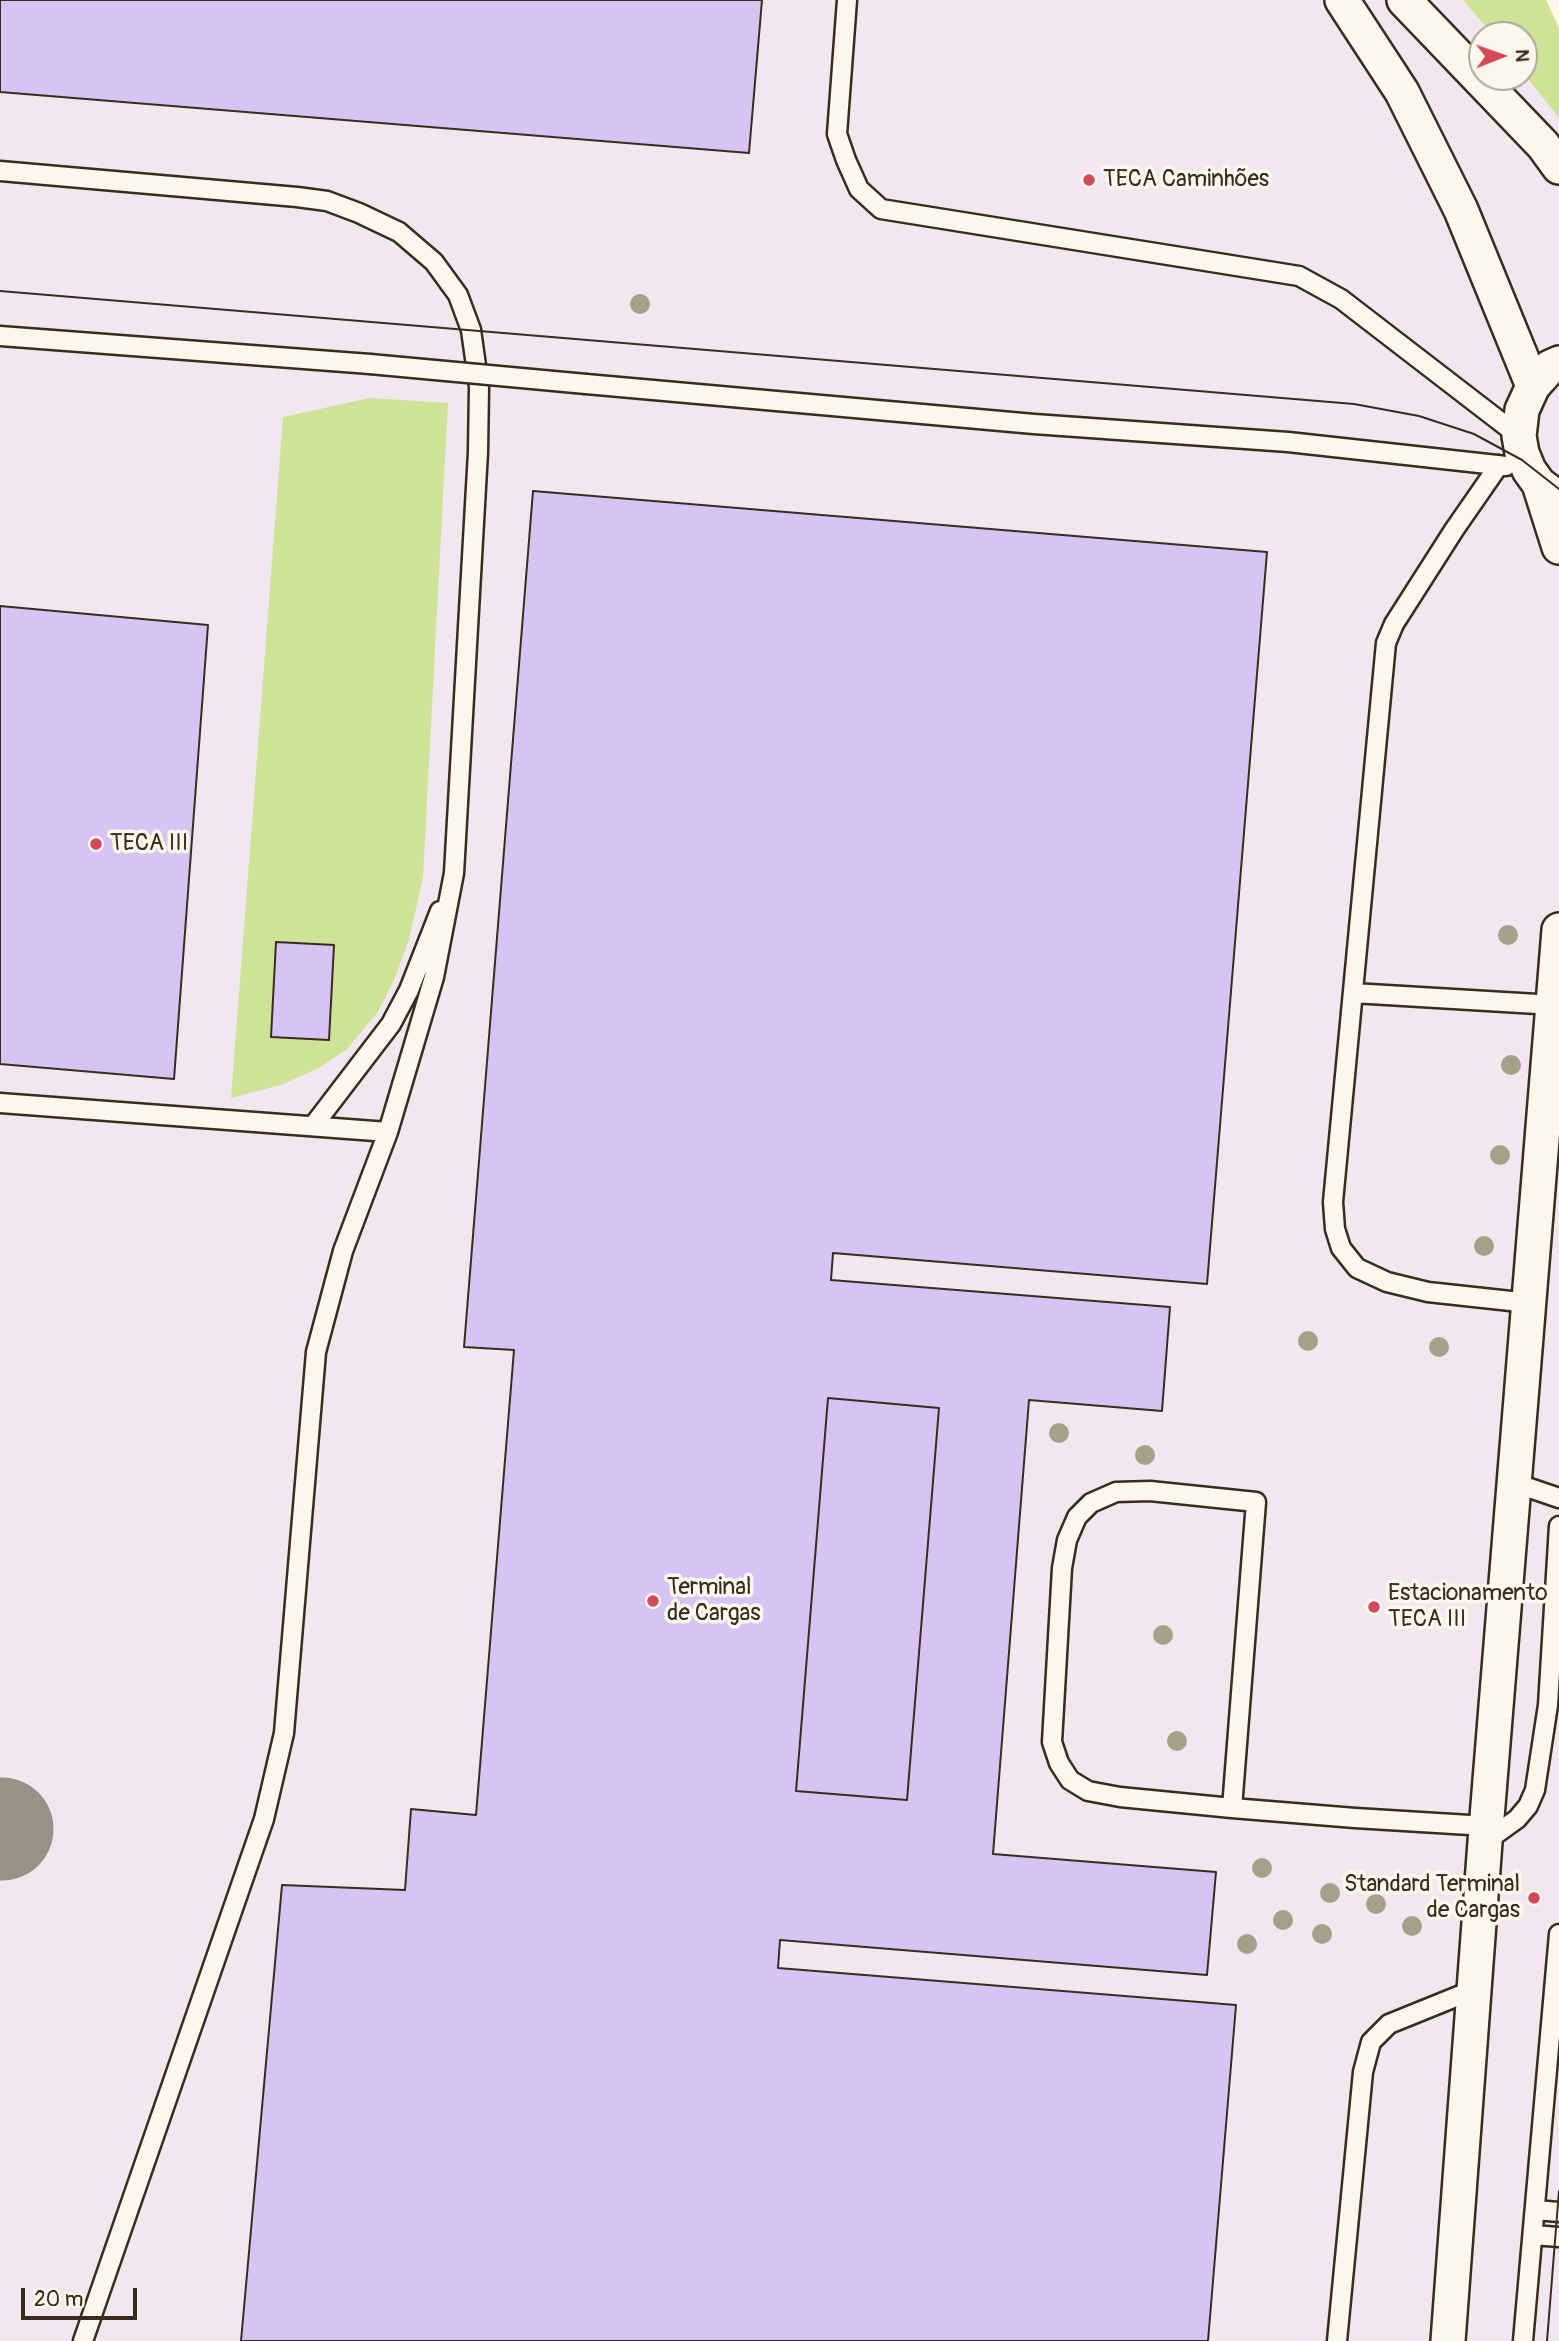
<!DOCTYPE html>
<meta charset="utf-8">
<style>
body{margin:0}
#map{position:relative;width:1559px;height:2341px;overflow:hidden;background:#fbf7ec;font-family:Pangolin,sans-serif}
canvas{display:block}
.north{position:absolute;left:1468px;top:21px;width:70px;height:70px;box-sizing:border-box;background:#fbf7ec;border:2px solid #aea59a;border-radius:50%;rotate:89deg;font-size:19px;font-weight:700;line-height:28px;text-align:center;color:#3b2a1e}
.north::after{content:'';display:block;margin:auto;width:24px;height:32px;background:#d1495b;clip-path:polygon(50% 0,100% 100%,50% 72%,0 100%)}
.scale{position:absolute;left:21px;top:2288px;width:116px;height:32px;box-sizing:border-box;border:4px solid #3b2a1e;border-top:0;padding-left:9px;font-size:21px;line-height:24px;white-space:nowrap;color:#3b2a1e;-webkit-text-stroke:5px #fbf7ec;paint-order:stroke}
</style>
<div id="map">
<canvas width="1559" height="2341"></canvas>
<div class="north">N</div>
<div class="scale">20 m</div>
</div>
<script>
const context = document.querySelector('canvas').getContext('2d');
context.lineJoin = 'round';
function fill(path, color) { context.fillStyle = color; context.fill(path, 'evenodd'); }
const toPath = rows => new Path2D(rows.map(r => 'M' + r).join(''));
function stroke(path, color, width, dash) { context.strokeStyle = color; context.lineWidth = width; context.lineCap = dash ? 'butt' : 'round'; context.setLineDash(dash || []); context.stroke(path); }
function write(font, color, halo, rows, align = 'center') {
  context.font = font + ' Pangolin,sans-serif'; context.lineWidth = 7; context.setLineDash([]); context.textBaseline = 'middle'; context.strokeStyle = halo; context.fillStyle = color; for (const [text, x, y, turn = 0] of rows) {
    context.save(); context.translate(x, y); context.rotate((+turn || 0) * Math.PI / 180); context.textAlign = isNaN(turn) ? turn : align; if (halo) context.strokeText(text, 0, 0); context.fillText(text, 0, 0); context.restore();
  }
}
const built = toPath([
 [0,0,1463,0,1493,35,1482,35,1482,77,1524,77,1524,74,1559,118,1559,2341,0,2341]
]);
const green = toPath([
 [1463,0,1546,0,1559,28,1559,118,1524,74,1524,35,1493,35],
 [370,398,448,403,423,877,409,940,394,980,378,1012,347,1049,319,1068,281,1085,231,1098,283,417],
 [334,945,329,1040,272,1037]
]);
const taxiway = toPath([
 [0,1829,2,1829]
]);
const building = toPath([
 [0,0,762,0,749,153,0,92,0,0],
 [533,491,1267,552,1207,1284,833,1253,831,1280,1170,1307,1162,1411,1029,1400,993,1854,1216,1872,1207,1975,780,1940,778,1968,1236,2005,1208,2341,241,2341,282,1885,405,1890,411,1809,476,1815,514,1350,464,1347,533,491],
 [828,1398,939,1408,907,1800,796,1791,828,1398],
 [0,606,208,625,174,1079,0,1064,0,606],
 [276,942,334,945,329,1040,271,1037,276,942],
 [828,1398,939,1408,907,1800,796,1791,828,1398]
]);
const service = toPath([
 [847,0,837,134,846,160,859,189,881,209,1299,276,1341,299,1519,436],
 [0,171,297,197,327,201,359,213,399,232,434,262,458,295,471,330,479,387,478,452,454,873,434,977,388,1132,343,1251,316,1352,284,1733,264,1819,83,2341],
 [0,336,370,364],
 [586,384,1034,424,1288,442,1506,466],
 [1499,465,1454,530,1394,624,1386,643,1333,1202,1335,1229,1341,1248,1357,1268,1387,1282,1428,1292,1529,1303],
 [1353,993,1554,1005],
 [0,1103,388,1132],
 [313,1126,391,1024,409,990,440,911],
 [1515,1483,1559,1498],
 [1232,1808,1256,1502,1150,1491,1116,1492,1091,1503,1077,1517,1067,1540,1062,1568,1052,1742,1059,1763,1070,1780,1088,1791,1120,1797,1232,1808,1355,1818,1486,1826],
 [1485,1842,1517,1819,1528,1806,1535,1790,1548,1705,1559,1526],
 [1536,2210,1559,2212],
 [1533,2235,1559,2237],
 [1337,2341,1363,2072,1371,2042,1389,2024,1473,1990],
 [1523,2341,1559,1934]
]);
const minor = toPath([
 [1342,0,1402,92,1461,210,1533,386],
 [1404,0,1543,145,1559,167],
 [1559,363,1550,367,1533,386,1522,410,1519,436,1522,453,1529,470,1539,484,1559,499],
 [1539,484,1559,547],
 [1448,2341,1485,1842,1559,930]
]);
const tram = toPath([
 [0,291,1354,404,1419,416,1474,434,1522,460,1559,489],
 [1547,2341,1559,2191]
]);
const serviceBridge = toPath([
 [370,364,586,384]
]);
const trees = [
 [640,304],
 [1508,935],
 [1511,1065],
 [1500,1155],
 [1484,1246],
 [1308,1341],
 [1439,1347],
 [1059,1433],
 [1145,1455],
 [1163,1635],
 [1177,1741],
 [1262,1868],
 [1330,1893],
 [1376,1904],
 [1283,1920],
 [1412,1926],
 [1322,1934],
 [1247,1944]
];
const markers = [
 [1089,180,7,"#d1495b"],
 [96,844,7,"#d1495b"],
 [653,1601,7,"#d1495b"],
 [1374,1607,7,"#d1495b"],
 [1534,1898,7,"#d1495b"]
];
const poiNames = [
 ["TECA Caminhões",1103,180],
 ["TECA III",110,844],
 ["Terminal",667,1588],
 ["de Cargas",667,1614],
 ["Estacionamento",1388,1594],
 ["TECA III",1388,1620],
 ["Standard Terminal",1520,1885,"right"],
 ["de Cargas",1520,1911,"right"]
];
fill(built, '#f0e8ee');
fill(green, '#cfe398');
stroke(taxiway, '#9b9085', 103);
fill(building, '#d8c4f4');
stroke(building, '#3b2a1e', 2);
stroke(service, '#3b2a1e', 23);
stroke(minor, '#3b2a1e', 38);
stroke(service, '#fbf7ec', 18);
stroke(minor, '#fbf7ec', 33);
stroke(tram, '#3b2a1e', 2);
stroke(serviceBridge, '#3b2a1e', 23, []);
stroke(serviceBridge, '#fbf7ec', 18);
context.fillStyle = '#a6a08b';
for (const [x, y] of trees) { context.beginPath(); context.arc(x, y, 10, 0, 2 * Math.PI); context.fill(); }
for (const [x, y, r, color] of markers) { const dot = new Path2D(); dot.arc(x, y, r, 0, 2 * Math.PI); context.fillStyle = color; context.fill(dot); stroke(dot, '#fbf7ec', 2.5); }
write('23px', '#3b2a1e', '#fbf7ec', poiNames, 'left');
</script>
